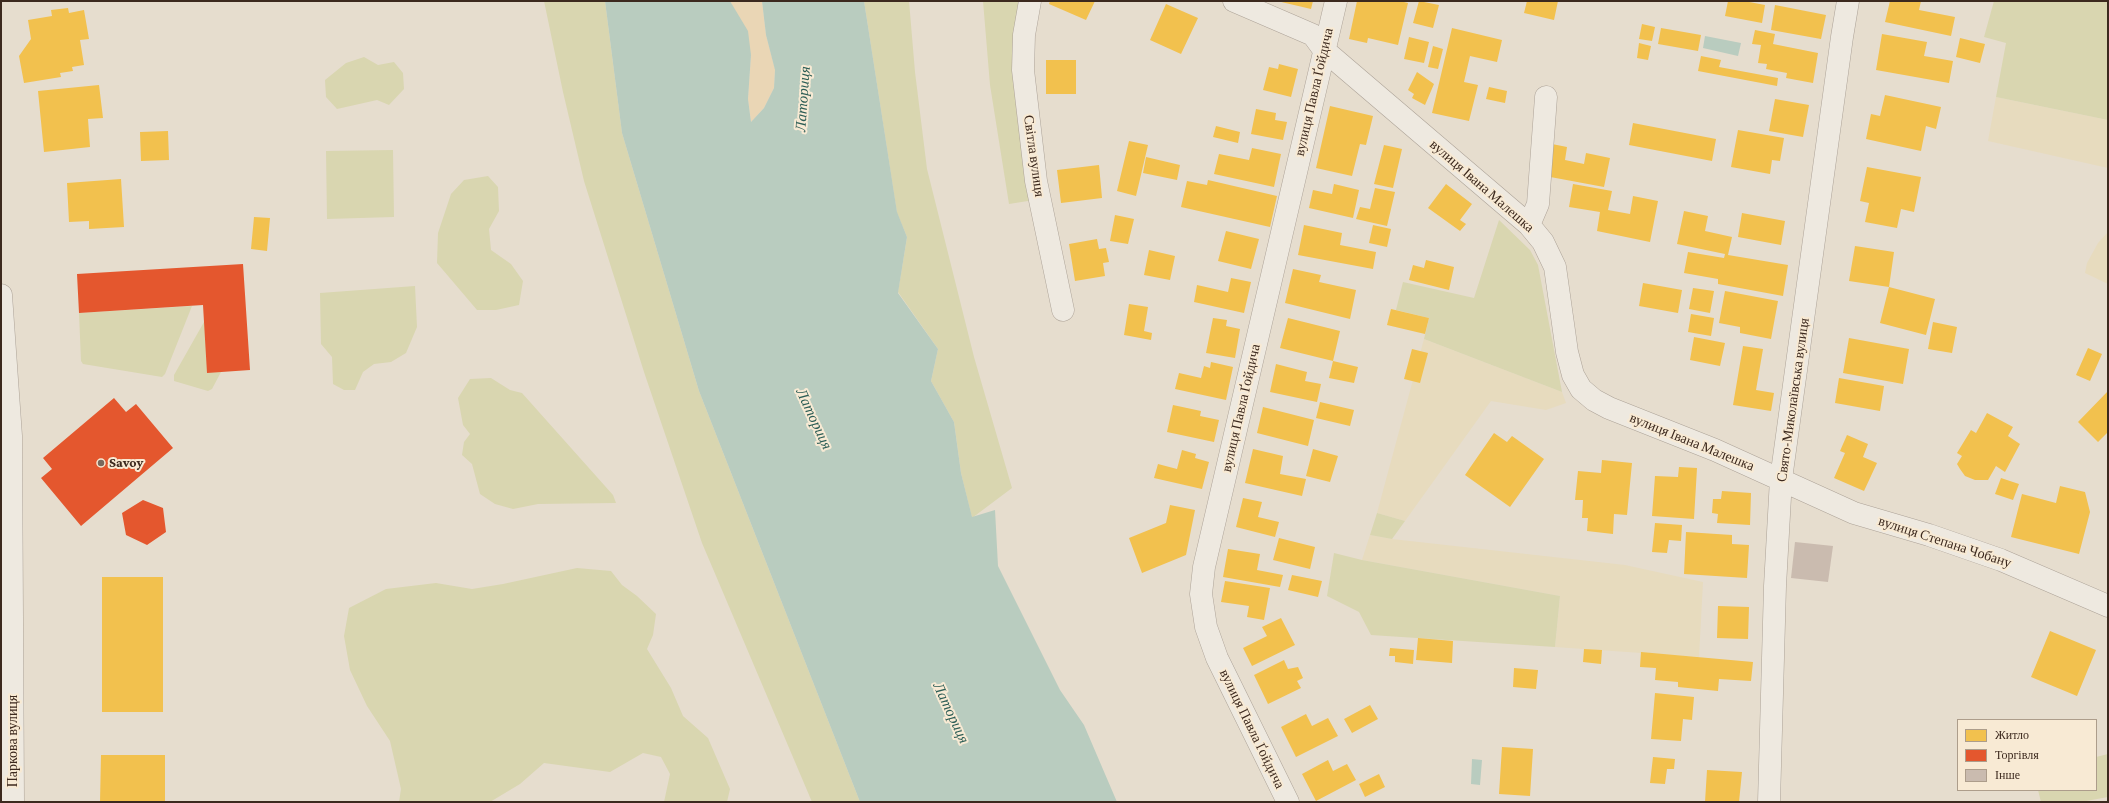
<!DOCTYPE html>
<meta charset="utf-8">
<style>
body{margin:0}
#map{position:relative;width:2109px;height:803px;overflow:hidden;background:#e6ddce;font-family:"Crimson Pro",serif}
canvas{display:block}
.frame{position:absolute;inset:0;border:2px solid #3c291e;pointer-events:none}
.legend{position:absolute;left:1957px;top:719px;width:140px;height:72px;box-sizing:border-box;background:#f8ead4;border:1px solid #ad9d8b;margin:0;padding:5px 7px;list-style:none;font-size:12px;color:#3c291e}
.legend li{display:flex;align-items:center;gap:8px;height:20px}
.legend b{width:20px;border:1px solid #ad9d8b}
</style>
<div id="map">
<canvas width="2109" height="803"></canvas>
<div class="frame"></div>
<ul class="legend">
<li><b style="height:11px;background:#f2c14e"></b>Житло</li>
<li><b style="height:11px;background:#e4572e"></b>Торгівля</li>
<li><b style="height:11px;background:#cabbaf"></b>Інше</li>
</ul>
</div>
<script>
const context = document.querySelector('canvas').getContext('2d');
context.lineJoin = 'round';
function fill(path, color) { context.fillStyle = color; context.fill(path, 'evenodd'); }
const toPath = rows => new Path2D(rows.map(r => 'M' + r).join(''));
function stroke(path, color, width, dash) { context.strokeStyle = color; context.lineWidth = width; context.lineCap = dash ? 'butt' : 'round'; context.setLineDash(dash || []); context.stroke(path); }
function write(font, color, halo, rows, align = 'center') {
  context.font = font + ' "Crimson Pro",serif'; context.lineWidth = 4; context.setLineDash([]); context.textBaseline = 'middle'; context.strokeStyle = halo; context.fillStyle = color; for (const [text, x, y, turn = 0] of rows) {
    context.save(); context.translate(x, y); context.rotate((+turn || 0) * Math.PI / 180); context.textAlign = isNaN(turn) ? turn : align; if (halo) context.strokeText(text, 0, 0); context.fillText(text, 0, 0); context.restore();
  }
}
const farmland = toPath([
 [1996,97,2108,120,2108,168,1988,141],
 [2108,232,2108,284,2085,273,2087,263,2098,243],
 [1424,339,1562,392,1566,403,1546,410,1491,401,1405,521,1377,513],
 [1370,535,1392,539,1625,565,1703,582,1699,657,1555,647,1560,596,1362,560]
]);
const green = toPath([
 [544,1,605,1,622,133,699,391,860,802,812,802,702,543,644,372,584,181,563,92],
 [864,1,909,1,915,72,927,169,974,357,1012,488,972,518,961,473,954,422,931,381,938,349,898,292,907,237,897,213],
 [983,1,1027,1,1034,200,1009,204,990,85],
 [1994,1,2108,1,2108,120,1996,97,2006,43,1984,37],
 [364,57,378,65,394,62,403,73,404,89,389,105,377,100,337,109,326,97,325,80,346,63],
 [393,150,394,217,327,219,326,151],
 [488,176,498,187,499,211,489,229,491,250,511,264,523,281,519,305,496,310,477,310,437,263,438,233,451,194,464,180],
 [1499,220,1530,250,1538,265,1562,392,1424,339,1429,318,1396,310,1403,282,1474,298],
 [415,286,417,327,406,353,391,362,374,364,363,372,355,390,344,390,333,384,332,357,321,344,320,293],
 [192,306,165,374,162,377,83,364,81,361,79,313],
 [204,322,221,372,212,389,208,391,174,381,174,375],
 [491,378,510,390,522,393,613,495,616,503,538,504,513,509,495,504,480,494,472,464,462,455,464,442,470,434,463,425,458,398,470,379],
 [1377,513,1405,521,1392,539,1370,535],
 [1334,553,1362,560,1560,596,1555,647,1371,635,1359,612,1327,596],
 [577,568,611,571,622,585,637,596,656,614,653,635,647,649,671,688,683,716,708,738,730,789,727,802,664,802,670,774,661,757,643,753,610,772,544,763,520,784,490,802,399,802,401,789,390,741,367,706,350,670,344,636,349,608,386,589,436,583,472,589,503,584],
 [2108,754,2108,797,2081,802,2041,802,2038,790,2096,790,2096,757]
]);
const sand = toPath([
 [730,1,762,1,766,35,775,69,774,88,764,108,751,122,748,99,751,55,735,11]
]);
const water = toPath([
 [605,1,730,1,748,31,751,55,748,99,751,122,764,108,774,88,775,70,766,35,762,1,864,1,897,212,907,237,898,293,938,349,931,381,954,422,961,473,972,517,995,510,998,566,1060,690,1084,725,1117,802,860,802,699,391,622,133],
 [1705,36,1741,43,1738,56,1703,48],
 [1472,759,1482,760,1480,785,1471,784]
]);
const homes = toPath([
 [1050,1,1095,1,1086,20,1049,4],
 [1277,1,1313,1,1311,9],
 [1357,1,1400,1,1408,3,1398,45,1368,38,1367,43,1349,39],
 [1419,1,1439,5,1433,28,1413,23],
 [1527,1,1558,1,1554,20,1524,13],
 [1728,1,1744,1,1765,5,1762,23,1725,16],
 [1890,1,1921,1,1919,10,1955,17,1951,36,1885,22],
 [1166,4,1198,18,1181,54,1150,40],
 [1775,5,1826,15,1821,39,1771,30],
 [68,8,69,13,84,10,89,39,80,40,84,65,72,67,73,71,60,73,61,77,24,83,19,56,31,39,28,20,52,16,51,10],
 [1642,24,1655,27,1652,41,1639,39],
 [1452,28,1502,40,1497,62,1470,56,1464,82,1478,85,1469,121,1432,113],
 [1661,28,1701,35,1698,51,1658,44],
 [1755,30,1775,34,1773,44,1818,53,1813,83,1786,78,1787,73,1766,69,1767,64,1758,63,1761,45,1752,44],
 [1882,34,1927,42,1924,56,1953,61,1949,83,1876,70],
 [1409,37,1429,42,1424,63,1404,59],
 [1960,38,1985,44,1980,63,1956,57],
 [1639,43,1651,46,1648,60,1637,58],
 [1433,46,1443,49,1438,69,1428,67],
 [1701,56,1721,60,1719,67,1778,78,1777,86,1698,71],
 [1046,60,1076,60,1076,94,1046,94],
 [1279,64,1298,69,1291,97,1263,90,1269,67,1278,69],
 [1417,72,1434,84,1425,105,1412,98,1414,94,1408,90],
 [99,85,103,118,88,119,90,147,44,152,38,91],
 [1489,87,1507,91,1505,103,1486,99],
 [1885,95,1941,107,1936,129,1926,126,1921,151,1866,139,1871,114,1880,116],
 [1775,99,1809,105,1803,137,1769,131],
 [1330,106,1373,116,1366,145,1360,144,1352,176,1316,168],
 [1256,109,1276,113,1275,120,1287,122,1283,140,1251,134],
 [1633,123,1716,139,1712,161,1629,145],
 [1216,126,1240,132,1238,143,1213,137],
 [1738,130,1784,138,1780,161,1772,160,1770,174,1731,167],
 [168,131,169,160,141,161,140,132],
 [1129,141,1148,145,1136,196,1117,191],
 [1552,144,1567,147,1565,160,1584,164,1586,153,1610,158,1604,187,1545,176],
 [1384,145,1402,149,1393,188,1374,184],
 [1252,148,1281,154,1274,187,1214,174,1219,154,1249,160],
 [1146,157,1180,165,1177,180,1143,173],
 [1099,165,1102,198,1061,203,1057,170],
 [1867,167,1921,177,1914,212,1901,209,1897,228,1865,222,1869,203,1860,201],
 [121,179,124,227,89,229,89,221,69,222,67,183],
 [1208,180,1277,196,1270,227,1181,207,1187,181,1207,185],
 [1334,184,1359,190,1353,218,1309,208,1313,190,1332,194],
 [1446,184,1472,204,1460,220,1466,224,1460,231,1428,208],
 [1573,184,1612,191,1608,210,1630,214,1633,196,1658,201,1650,242,1597,231,1600,212,1569,207],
 [1375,188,1395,192,1387,226,1356,219,1360,207,1370,209],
 [1684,211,1708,216,1705,231,1732,237,1728,255,1788,265,1783,296,1718,284,1718,279,1684,273,1688,252,1724,258,1725,254,1677,244],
 [1742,213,1785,221,1781,245,1738,237],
 [1115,215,1134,219,1128,244,1110,241],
 [254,217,270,218,267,251,251,249],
 [1304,225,1342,233,1340,245,1376,252,1373,269,1298,255],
 [1373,225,1391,229,1387,247,1369,243],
 [1226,231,1259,239,1251,269,1218,261],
 [1097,239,1099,249,1106,248,1109,262,1103,263,1105,276,1075,281,1069,244],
 [1855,246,1894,252,1889,287,1935,299,1926,335,1880,323,1889,287,1849,281],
 [1149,250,1175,256,1170,280,1144,275],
 [1426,260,1454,267,1449,290,1409,280,1413,265,1424,268],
 [1293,269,1321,275,1319,282,1356,290,1350,319,1285,303],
 [1231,278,1251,282,1244,313,1194,302,1197,285,1228,292],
 [1643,283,1682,290,1678,313,1639,306],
 [1693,288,1714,291,1710,313,1689,309],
 [1725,291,1778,301,1771,339,1740,333,1740,327,1719,323],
 [1129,304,1148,307,1144,331,1152,333,1151,340,1124,335],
 [1391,309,1429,318,1425,334,1387,325],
 [1691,314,1714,318,1711,336,1688,332],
 [1213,318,1227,320,1226,326,1240,329,1235,358,1206,353],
 [1288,318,1340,331,1333,361,1358,367,1354,383,1329,378,1333,361,1280,348],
 [1933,322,1957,327,1952,353,1928,349],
 [1694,337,1725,343,1720,366,1690,360],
 [1849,338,1909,349,1903,384,1843,373],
 [1743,346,1763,349,1756,390,1774,393,1771,411,1733,405],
 [2088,348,2102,354,2090,381,2076,375],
 [1412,349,1428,353,1420,383,1404,379],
 [1211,362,1233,367,1226,400,1175,389,1179,373,1201,378,1204,366,1210,368],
 [1276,364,1307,372,1305,381,1321,384,1317,402,1270,392],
 [1839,378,1884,386,1880,411,1835,403],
 [2108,391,2108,432,2098,442,2078,422],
 [1320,402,1354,410,1350,426,1316,418],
 [1173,405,1201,411,1200,416,1219,420,1214,442,1167,432],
 [1263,407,1314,420,1308,446,1257,433],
 [1987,413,2013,427,2008,436,2020,444,2005,472,1996,466,1988,480,1975,480,1965,476,1960,469,1957,464,1962,456,1957,453,1971,430,1976,433],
 [1494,433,1507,442,1512,436,1544,459,1510,507,1465,475],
 [1847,435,1868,444,1863,457,1877,463,1864,491,1834,478,1845,453,1840,451],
 [1253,449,1283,456,1280,474,1306,479,1302,496,1245,483],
 [1313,449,1338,456,1330,482,1306,476],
 [1182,450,1196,454,1195,458,1209,462,1202,489,1154,478,1158,464,1177,469],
 [1602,460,1632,463,1627,515,1614,514,1613,534,1587,531,1588,518,1582,518,1583,500,1575,500,1578,471,1601,473],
 [1679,467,1697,468,1694,519,1652,516,1655,476,1678,477],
 [2001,478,2019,484,2013,500,1995,494],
 [2060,486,2085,492,2090,512,2079,554,2011,537,2022,494,2056,503],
 [1722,491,1751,493,1750,525,1717,523,1718,514,1712,513,1713,499,1721,499],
 [1243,498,1262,502,1258,517,1279,522,1275,537,1236,527],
 [1170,505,1195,510,1186,555,1142,573,1129,538,1166,523],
 [1655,523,1682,525,1681,541,1669,540,1667,553,1652,552],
 [1686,532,1732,535,1732,544,1749,545,1747,578,1684,574],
 [1279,538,1315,547,1310,569,1273,560],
 [1228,549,1260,554,1257,570,1283,575,1280,587,1223,577],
 [1292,575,1322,581,1318,597,1288,590],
 [102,577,163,577,163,712,102,712],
 [1225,581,1270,588,1264,620,1247,617,1249,606,1221,602],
 [1718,606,1749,607,1748,639,1717,638],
 [1281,618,1295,645,1252,666,1243,648,1267,636,1262,627],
 [2050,631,2096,650,2077,696,2031,677],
 [1418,638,1453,641,1452,663,1416,660],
 [1390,648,1414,650,1413,664,1395,662,1395,656,1389,656],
 [1584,649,1602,650,1601,664,1583,662],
 [1641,652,1753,662,1751,681,1719,679,1718,691,1678,687,1678,682,1655,680,1656,668,1640,667],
 [1284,660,1288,669,1298,667,1303,678,1297,681,1301,688,1268,704,1254,675],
 [1514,668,1538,670,1536,689,1513,687],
 [1655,693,1694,697,1692,720,1683,719,1681,741,1651,739],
 [1370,705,1378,719,1352,733,1344,719],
 [1306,714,1312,726,1328,718,1338,736,1296,757,1281,727],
 [1502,747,1533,749,1530,796,1499,794],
 [101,755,165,755,165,802,100,802],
 [1653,757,1675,759,1674,769,1667,769,1665,784,1650,783],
 [1328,760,1333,771,1347,764,1356,780,1316,801,1302,774],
 [1707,770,1742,772,1739,802,1705,802],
 [1379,774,1385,787,1365,797,1359,784]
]);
const shops = toPath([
 [243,264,250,370,207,373,203,305,79,313,77,274],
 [114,398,126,412,136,404,173,448,81,526,41,478,52,469,43,458],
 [143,500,163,508,166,532,147,545,126,535,122,513]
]);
const building = toPath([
 [1795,542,1833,546,1828,582,1791,578]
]);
const minor = toPath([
 [1030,1,1024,35,1023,70,1036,181,1063,310],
 [1234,1,1313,35,1324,50,1338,62,1529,225,1543,242,1555,267,1567,352,1573,375,1581,389,1594,400,1609,408,1715,450,1854,513,1929,535,2001,560,2108,606],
 [1529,225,1538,204,1546,97],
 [1,295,11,436,13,802],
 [1288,802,1217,658,1206,627,1201,594,1204,567,1336,1],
 [1769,802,1775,586,1781,479,1842,37,1848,1]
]);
const markers = [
 [101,463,4,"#78685c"]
];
const streetNames = [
 ["вулиця Павла Ґойдича",1314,92,-77],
 ["Світла вулиця",1034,156,82],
 ["вулиця Івана Малешка",1482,186,41],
 ["Свято-Миколаївська вулиця",1793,400,-82],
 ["вулиця Павла Ґойдича",1241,408,-77],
 ["вулиця Івана Малешка",1692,442,22],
 ["вулиця Степана Чобану",1945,542,18],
 ["вулиця Павла Ґойдича",1252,729,64],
 ["Паркова вулиця",13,741,-90]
];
const poiNames = [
 ["Savoy",109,463]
];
const waterNames = [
 ["Латориця",803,99,-86],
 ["Латориця",814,419,65],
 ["Латориця",951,713,65]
];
fill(farmland, '#e7dbbe');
fill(green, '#d9d6b0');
fill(sand, '#ead6b5');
fill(water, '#b9ccbf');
fill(homes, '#f2c14e');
fill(shops, '#e4572e');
fill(building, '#cabbaf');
stroke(minor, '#aca297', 23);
stroke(minor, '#eee9e0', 22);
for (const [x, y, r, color] of markers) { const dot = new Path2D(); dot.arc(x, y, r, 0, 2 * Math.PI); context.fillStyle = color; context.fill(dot); stroke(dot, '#f8ead4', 1.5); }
write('14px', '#3c291e', '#f8ead4', streetNames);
write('bold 14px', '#3c291e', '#f8ead4', poiNames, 'left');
write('italic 15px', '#2c5d55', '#f8ead4', waterNames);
</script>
